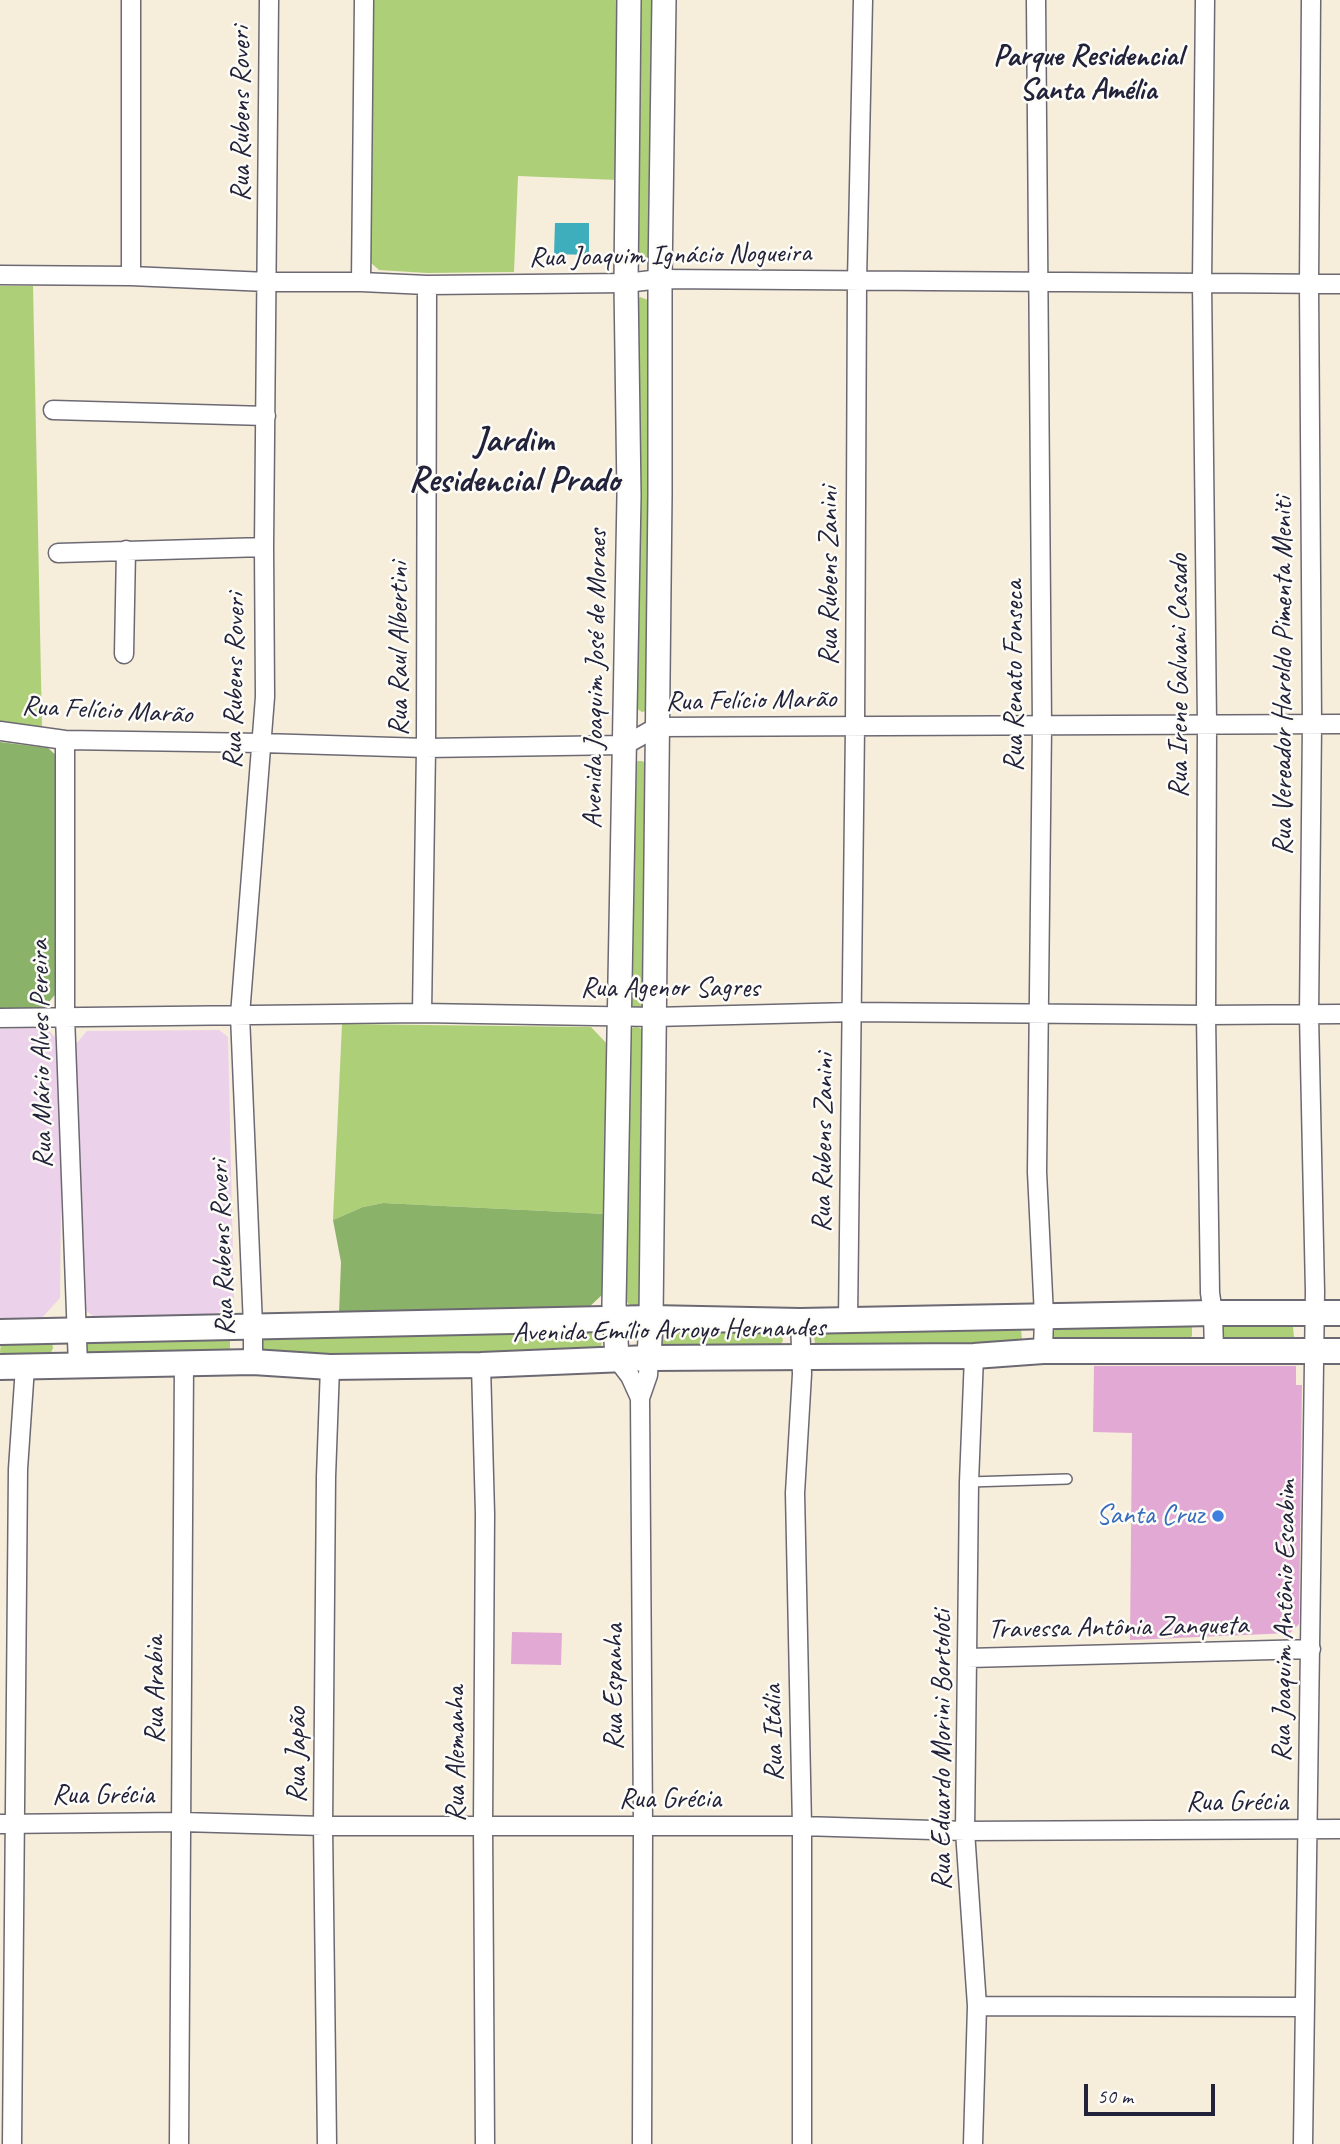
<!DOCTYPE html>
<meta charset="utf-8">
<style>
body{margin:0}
#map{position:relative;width:1340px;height:2144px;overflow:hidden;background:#f6edda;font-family:Caveat,sans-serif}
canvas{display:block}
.scale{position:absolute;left:1084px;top:2084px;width:131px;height:32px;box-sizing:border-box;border:4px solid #22223b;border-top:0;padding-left:9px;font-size:21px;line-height:24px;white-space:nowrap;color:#22223b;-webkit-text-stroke:5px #fdfcf7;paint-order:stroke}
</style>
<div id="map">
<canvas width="1340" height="2144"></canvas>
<div class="scale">50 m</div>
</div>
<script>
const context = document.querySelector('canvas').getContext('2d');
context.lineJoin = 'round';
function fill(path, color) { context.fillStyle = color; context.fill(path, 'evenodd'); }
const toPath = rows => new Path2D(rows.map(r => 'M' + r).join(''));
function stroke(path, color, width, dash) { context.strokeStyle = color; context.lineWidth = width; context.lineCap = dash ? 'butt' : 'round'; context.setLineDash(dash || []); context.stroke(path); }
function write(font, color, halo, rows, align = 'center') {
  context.font = font + ' Caveat,sans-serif'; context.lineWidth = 5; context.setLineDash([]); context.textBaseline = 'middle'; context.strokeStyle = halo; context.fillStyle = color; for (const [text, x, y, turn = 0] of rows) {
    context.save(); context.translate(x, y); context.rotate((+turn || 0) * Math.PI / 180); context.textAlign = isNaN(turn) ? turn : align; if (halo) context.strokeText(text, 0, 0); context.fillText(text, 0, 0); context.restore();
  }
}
const built = toPath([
 [45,1027,59,1041,62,1111,60,1298,39,1321,0,1321,0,1029],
 [219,1030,228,1037,234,1301,214,1316,98,1320,78,1304,76,1044,87,1031]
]);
const green = toPath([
 [374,0,620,0,618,180,518,176,514,272,427,273,379,270,370,262],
 [637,0,655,0,650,259,642,263,637,262],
 [0,286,33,286,42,728,0,722],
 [640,297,648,300,651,304,646,711,642,712,634,707,636,300],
 [638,761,642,761,646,763,646,1008,630,1008,633,763],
 [342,1024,591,1027,609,1046,606,1214,383,1203,363,1207,333,1220],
 [635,1027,640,1028,644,1032,645,1298,640,1306,631,1307,626,1301,626,1037,630,1029],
 [1286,1321,1293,1327,1294,1337,1285,1343,1218,1338,1218,1327,1223,1324],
 [1063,1323,1192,1325,1192,1336,1184,1343,1054,1342,1054,1331],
 [1021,1329,1022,1340,1013,1348,815,1345,814,1336,821,1330],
 [594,1330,602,1338,601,1348,330,1360,262,1350,261,1346,265,1337],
 [671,1330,780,1332,783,1340,779,1349,661,1347,660,1343,663,1334],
 [227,1337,230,1341,230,1351,87,1353,86,1348,89,1340],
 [52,1342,53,1348,50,1355,2,1356,0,1352,1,1343]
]);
const forest = toPath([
 [0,742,48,748,59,758,58,991,44,1008,0,1009],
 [383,1203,606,1214,605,1292,586,1310,339,1314,341,1262,333,1220,363,1207]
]);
const water = toPath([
 [555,223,589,223,589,255,554,254]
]);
const building = toPath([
 [1094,1366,1296,1366,1296,1385,1302,1385,1299,1624,1290,1633,1130,1640,1132,1433,1093,1432],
 [512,1632,562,1633,561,1665,511,1664]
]);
const service = toPath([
 [969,1482,1067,1479]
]);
const minor = toPath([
 [131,0,131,276],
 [1036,0,1042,726,1037,1172,1044,1316,1043,1351],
 [1205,0,1202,283,1207,724,1206,1015,1210,1293,1213,1313,1214,1352],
 [0,275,131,276,267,282,361,282,427,285,626,283,660,279,1340,284],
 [361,282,364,0],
 [53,410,266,416],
 [58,553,264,547],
 [124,654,126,550],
 [0,731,65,740,262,743,426,748,625,745,657,727,1340,724],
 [65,740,65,1016,78,1366],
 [422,1013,426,748,427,285],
 [0,1018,422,1013,654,1017,852,1012,1206,1015,1340,1014],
 [848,1320,855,726,857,281,863,0],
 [800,1321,802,1374,795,1493,802,1826,802,2144],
 [617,1359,630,1376,640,1398],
 [253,1362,253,1326,240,1015,265,697,264,547,269,0],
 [481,1365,485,1514,483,1824,485,2144],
 [968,1658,1311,1649],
 [0,1824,182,1822,323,1826,802,1826,965,1831,1340,1829],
 [977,2006,1305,2007],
 [12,2144,18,1469,25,1367],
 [179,2144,184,1363],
 [327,2144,323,1826,326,1477,330,1367],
 [642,2144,643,1827,640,1398,648,1375,649,1358],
 [973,2144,977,2006,965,1831,969,1482,974,1356],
 [1303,2144,1315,1292,1309,1015,1312,724,1309,285,1311,0]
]);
const tertiary = toPath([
 [649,1358,651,1318,660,494,660,279,664,0],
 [617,1359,614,1304,629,496,626,283,629,0]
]);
const secondary = toPath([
 [0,1332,651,1318,800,1321,1213,1313,1340,1313],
 [0,1367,253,1362,330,1367,481,1365,649,1358,974,1356,1043,1351,1340,1351]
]);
const markers = [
 [1218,1516,7,"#3f7fe0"]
];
const streetNames = [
 ["Rua Rubens Roveri",242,114,-90],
 ["Rua Joaquim Ignácio Nogueira",670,256,-1],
 ["Rua Rubens Zanini",830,576,-90],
 ["Rua Raul Albertini",400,649,-90],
 ["Rua Renato Fonseca",1015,676,-90],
 ["Rua Irene Galvani Casado",1180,676,-90],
 ["Rua Vereador Haroldo Pimenta Meniti",1284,676,-90],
 ["Avenida Joaquim José de Moraes",596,679,-89],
 ["Rua Rubens Roveri",235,681,-89],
 ["Rua Felício Marão",751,701,-1],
 ["Rua Felício Marão",107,711,3],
 ["Rua Agenor Sagres",670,989],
 ["Rua Mário Alves Pereira",42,1054,-91],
 ["Rua Rubens Zanini",824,1143,-89],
 ["Rua Rubens Roveri",223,1248,-92],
 ["Avenida Emílio Arroyo Hernandes",669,1331,-1],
 ["Rua Joaquim Antônio Escabim",1285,1621,-89],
 ["Travessa Antônia Zanqueta",1118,1628,-1],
 ["Rua Espanha",615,1687,-90],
 ["Rua Arabia",156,1690,-90],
 ["Rua Itália",774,1733,-91],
 ["Rua Eduardo Morini Bortoloti",943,1750,-90],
 ["Rua Alemanha",457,1754,-90],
 ["Rua Japão",298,1755,-90],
 ["Rua Grécia",103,1796],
 ["Rua Grécia",670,1800],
 ["Rua Grécia",1237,1803]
];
const shopNames = [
 ["Santa Cruz",1204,1516]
];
const neighbourhoodNames = [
 ["Parque Residencial",1088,57],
 ["Santa Amélia",1088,91]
];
const districtNames = [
 ["Jardim",514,442],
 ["Residencial Prado",514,482]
];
fill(built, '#ecd1ea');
fill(green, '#adcf78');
fill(forest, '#8ab268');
fill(water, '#3faebc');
fill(building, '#e3a9d5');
stroke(service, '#6c6973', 12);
stroke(minor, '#6c6973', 21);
stroke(tertiary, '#6c6973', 26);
stroke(secondary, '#6c6973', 28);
stroke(service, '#fff', 9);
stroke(minor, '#fff', 18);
stroke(tertiary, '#fff', 23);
stroke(secondary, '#fff', 24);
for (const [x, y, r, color] of markers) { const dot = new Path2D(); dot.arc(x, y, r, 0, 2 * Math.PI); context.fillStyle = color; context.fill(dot); stroke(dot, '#fdfcf7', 2.5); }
write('28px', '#22223b', '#fdfcf7', streetNames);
write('28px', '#366cbe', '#fdfcf7', shopNames, 'right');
write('bold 30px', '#22223b', '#fdfcf7', neighbourhoodNames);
write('bold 35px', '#22223b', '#fdfcf7', districtNames);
</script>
